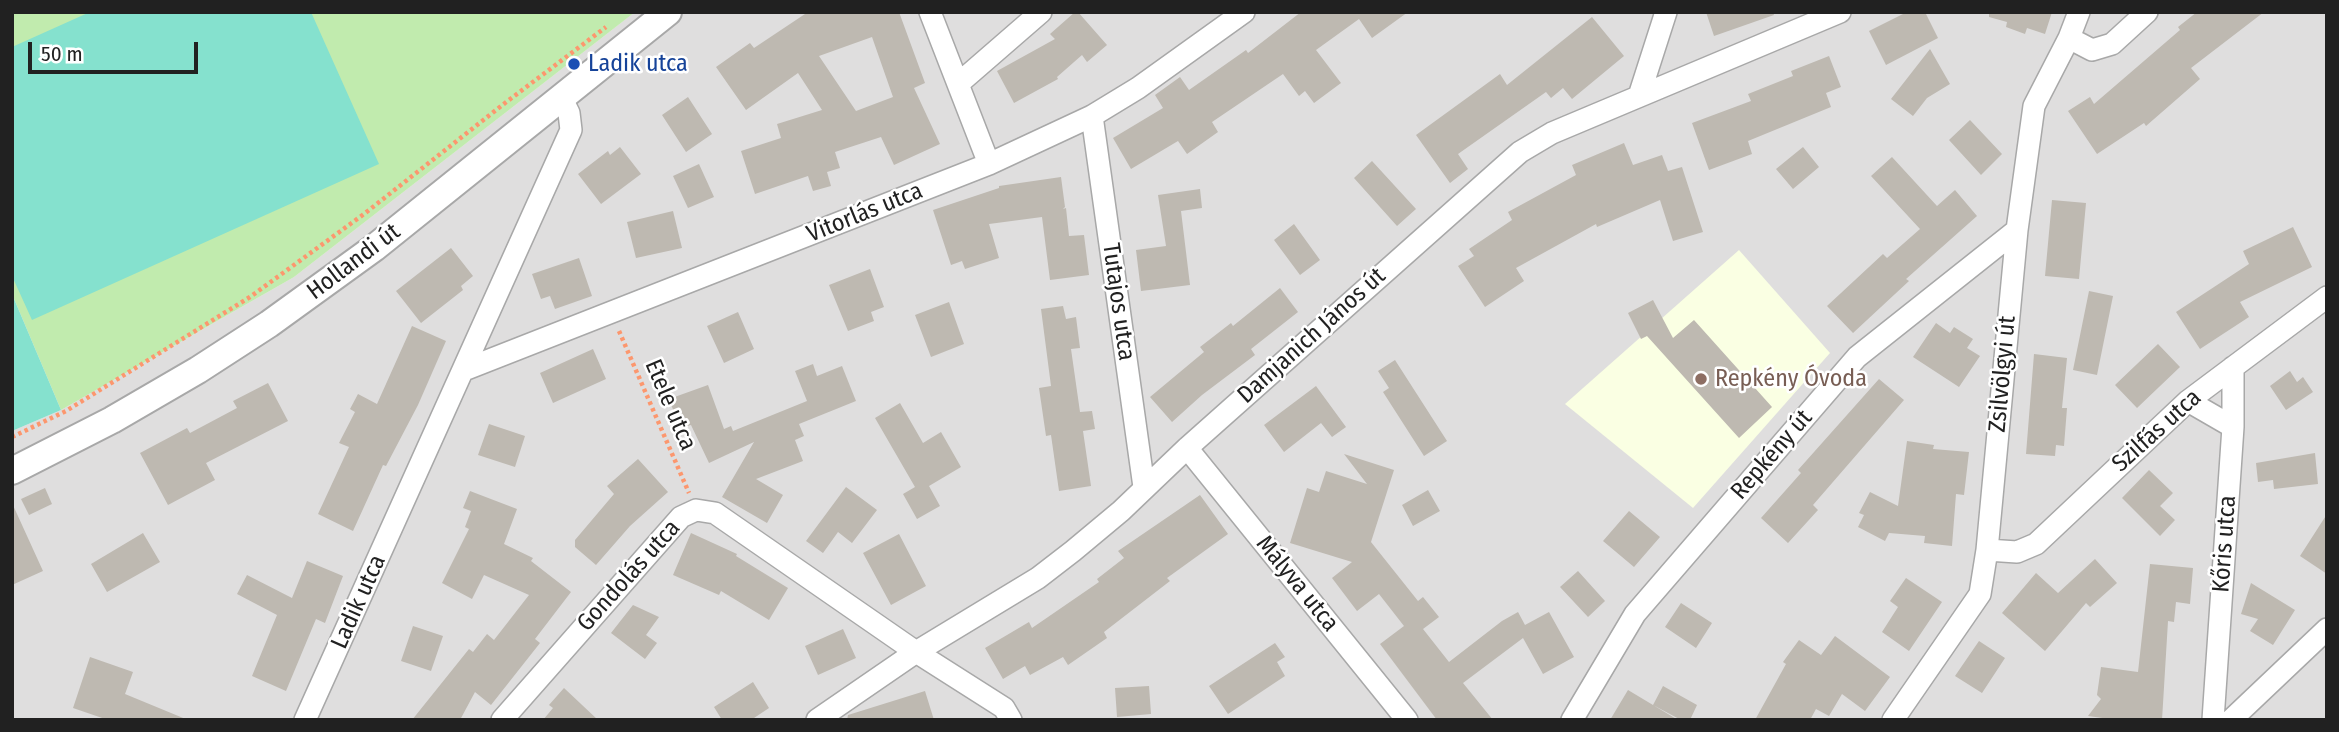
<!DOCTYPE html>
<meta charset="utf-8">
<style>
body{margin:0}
#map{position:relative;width:2339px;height:732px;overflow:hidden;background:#f1f0e8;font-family:"Fira Sans Condensed",sans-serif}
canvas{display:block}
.frame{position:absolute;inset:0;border:14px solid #212121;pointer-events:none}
.scale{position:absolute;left:28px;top:42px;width:170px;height:32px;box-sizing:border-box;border:4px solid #212121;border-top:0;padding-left:9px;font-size:21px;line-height:24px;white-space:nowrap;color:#212121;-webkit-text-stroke:5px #fff;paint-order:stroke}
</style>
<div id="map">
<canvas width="2339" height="732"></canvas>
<div class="frame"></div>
<div class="scale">50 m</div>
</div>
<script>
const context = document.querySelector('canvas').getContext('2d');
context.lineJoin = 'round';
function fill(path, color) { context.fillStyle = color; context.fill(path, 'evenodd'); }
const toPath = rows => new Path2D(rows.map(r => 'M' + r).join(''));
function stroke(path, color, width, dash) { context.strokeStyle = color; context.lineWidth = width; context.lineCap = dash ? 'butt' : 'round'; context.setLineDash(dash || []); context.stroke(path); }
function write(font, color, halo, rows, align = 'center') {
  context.font = font + ' "Fira Sans Condensed",sans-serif'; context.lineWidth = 5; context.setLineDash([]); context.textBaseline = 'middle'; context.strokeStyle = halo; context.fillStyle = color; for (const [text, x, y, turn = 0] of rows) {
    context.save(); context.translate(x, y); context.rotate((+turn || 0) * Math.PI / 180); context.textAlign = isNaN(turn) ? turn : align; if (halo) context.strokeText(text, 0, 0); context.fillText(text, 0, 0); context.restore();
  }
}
const residential = toPath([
 [635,12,2327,12,2327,720,12,720,12,431,61,410,294,277]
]);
const education = toPath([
 [1739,250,1830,353,1693,508,1565,404]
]);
const grass = toPath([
 [12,12,635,12,294,277,61,410,12,294]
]);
const pitch = toPath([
 [90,12,311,12,379,164,32,320,12,276,12,47],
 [12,294,61,410,12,431]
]);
const building = toPath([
 [808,12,899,12,925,83,914,88,940,144,894,165,881,137,835,152,840,168,827,172,831,186,813,191,808,176,755,194,741,151,781,138,777,124,822,110,798,73,746,110,716,67,750,43,754,48],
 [872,37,893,97,856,111,819,56],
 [1075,12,1078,12,1107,45,1087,62,1082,55,1057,77,1058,79,1014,103,997,71,1055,39,1050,34],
 [1301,12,1408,12,1372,38,1359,19,1316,50,1341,83,1314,103,1305,91,1299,96,1283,74,1212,122,1218,132,1187,154,1178,141,1131,169,1113,138,1163,108,1155,95,1180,77,1189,90,1246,50,1248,53],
 [1706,12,1773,12,1774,15,1714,36],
 [1907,12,1925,12,1938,38,1886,65,1869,31],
 [1989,12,2052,12,2045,34,2027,28,2025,34,2006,27,2007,22,1989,17],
 [2197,12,2264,12,2191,68,2200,79,2146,126,2144,123,2097,154,2068,111,2090,97,2094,104,2180,30,2178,27],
 [1592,17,1624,56,1572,99,1563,88,1551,98,1546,92,1458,154,1468,169,1450,183,1416,135,1500,74,1507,85],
 [1930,49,1950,84,1927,98,1913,116,1891,99],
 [1829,56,1841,87,1826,93,1831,107,1748,141,1752,154,1709,170,1692,123,1751,101,1748,94,1793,76,1791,71],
 [688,97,712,134,686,152,662,115],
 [1970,120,2002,154,1981,175,1949,140],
 [1624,143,1633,165,1662,155,1668,171,1682,167,1703,232,1673,241,1660,200,1597,227,1596,224,1516,268,1524,281,1485,307,1458,266,1474,256,1469,249,1512,220,1508,212,1576,175,1572,165],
 [620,147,641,174,601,204,578,174,608,151,610,155],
 [1803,147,1819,167,1793,189,1776,169],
 [1892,157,1937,206,1955,190,1977,216,1906,279,1909,281,1853,333,1827,306,1883,254,1887,258,1920,229,1871,176],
 [1372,161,1416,209,1397,226,1354,178],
 [699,164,714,197,688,208,673,176],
 [1061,177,1065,207,1063,209,1066,208,1069,236,1084,235,1089,275,1050,280,1042,217,989,224,999,258,965,269,962,261,951,265,933,210,999,188,999,186],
 [1200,189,1202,208,1181,211,1190,285,1141,291,1136,250,1166,246,1158,195],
 [2052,200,2086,203,2079,279,2045,276],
 [673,211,682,248,636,258,627,222],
 [1294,224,1320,260,1300,275,1274,240],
 [2293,227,2312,267,2240,302,2249,317,2200,349,2176,312,2249,264,2243,251],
 [451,248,473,276,461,286,463,290,421,323,396,291],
 [579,258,592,296,555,309,550,296,541,299,532,274],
 [870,269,884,307,871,312,874,321,848,331,829,285],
 [1280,288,1298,312,1251,349,1255,355,1202,395,1172,422,1150,397,1204,352,1200,347,1231,323,1233,326],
 [2089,291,2113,296,2097,375,2073,370],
 [1653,300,1673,338,1694,320,1772,407,1739,438,1647,336,1641,339,1628,313],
 [949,302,964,344,931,357,915,315],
 [1063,306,1066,319,1076,317,1080,348,1071,349,1080,412,1092,411,1095,429,1083,431,1091,486,1059,491,1051,435,1046,436,1039,388,1051,386,1041,309],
 [738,312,754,349,724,363,707,326],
 [1936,323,1950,333,1954,327,1973,339,1967,348,1980,356,1959,387,1913,357],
 [412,326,446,341,418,405,386,466,383,465,353,531,318,514,349,447,339,443,355,412,350,409,358,394,377,404],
 [2158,344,2180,367,2137,408,2115,385],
 [593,349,606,379,553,403,540,373],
 [2034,354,2067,358,2062,408,2067,408,2064,446,2056,445,2055,456,2026,454],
 [1395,360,1447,441,1424,456,1383,392,1389,388,1378,371],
 [813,364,817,376,842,366,856,401,799,424,804,436,795,440,803,461,756,479,783,495,767,523,722,497,754,442,709,463,691,425,680,428,669,399,708,385,724,429,731,426,733,431,807,401,795,371],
 [2290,371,2297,382,2303,377,2313,392,2286,410,2270,386],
 [1879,379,1904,400,1813,505,1818,510,1788,543,1761,518,1801,473,1798,470],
 [268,383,288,421,206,463,215,480,168,505,140,453,187,428,190,433,237,408,233,401],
 [1316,386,1346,427,1332,437,1321,423,1284,452,1264,425],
 [900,403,923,443,941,432,961,467,929,486,940,506,917,519,903,494,915,487,875,418],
 [489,424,525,436,515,467,478,455],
 [1907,441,1934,445,1933,449,1969,452,1964,495,1956,494,1952,546,1924,543,1925,536,1889,533,1885,541,1858,527,1864,515,1859,513,1870,492,1898,506],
 [2315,453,2318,484,2274,489,2273,480,2258,482,2256,463],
 [1344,454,1394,470,1371,542,1418,601,1423,597,1439,617,1423,629,1449,662,1502,621,1518,612,1525,625,1549,612,1574,657,1543,674,1523,638,1463,683,1493,720,1437,720,1380,644,1404,626,1379,594,1357,611,1332,578,1352,562,1290,543,1307,488,1319,492,1326,471,1367,484],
 [638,459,668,492,630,526,596,565,575,547,575,540,614,494,607,486],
 [2149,470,2173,493,2160,506,2175,520,2160,536,2122,498],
 [846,487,877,510,852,543,838,532,823,553,806,541],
 [45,488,52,504,29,515,21,499],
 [1428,490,1440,511,1413,526,1402,505],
 [470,491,517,509,504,544,533,558,531,561,571,592,535,639,540,643,491,705,475,692,460,720,412,720,469,649,473,652,487,634,494,640,529,595,484,575,472,599,442,583,469,529,465,527,471,511,463,508],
 [1200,495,1228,534,1167,578,1170,581,1104,632,1107,638,1068,665,1063,657,1030,675,1025,666,1003,679,985,648,1029,622,1032,628,1099,582,1097,579,1124,558,1118,551],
 [12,503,43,571,12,585],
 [1629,511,1660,537,1634,567,1603,541],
 [2327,514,2327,574,2300,556],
 [143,533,160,562,107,592,91,564],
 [691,533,737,554,736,556,788,588,769,620,721,591,719,595,673,575],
 [899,534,926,586,891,605,863,553],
 [2095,559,2117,583,2090,607,2086,603,2045,651,2002,613,2036,573,2058,593],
 [307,561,343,576,325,623,316,619,286,691,252,676,277,615,237,594,247,575,292,598],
 [2150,564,2193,568,2190,604,2176,602,2174,622,2168,621,2162,720,2117,720,2088,716,2101,699,2097,695,2101,667,2138,672],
 [1578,571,1605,601,1588,617,1560,587],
 [1906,578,1942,602,1909,651,1882,632,1898,607,1890,601],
 [2251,583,2295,610,2273,645,2250,631,2258,619,2241,614],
 [1681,603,1712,623,1696,648,1665,627],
 [633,605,659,617,646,635,657,643,645,659,611,633],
 [413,626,443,636,431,671,401,661],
 [843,629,856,658,818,675,805,646],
 [1835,636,1890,677,1865,711,1842,694,1829,716,1816,709,1810,720,1755,720,1786,664,1783,662,1799,640,1821,655],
 [1979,641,2005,658,1982,693,1955,676],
 [1275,643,1285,657,1277,662,1285,676,1228,714,1209,686],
 [90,657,133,672,125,694,188,720,108,720,73,708],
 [753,682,769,708,751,720,722,720,714,707],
 [1149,686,1151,714,1117,717,1115,688],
 [1663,686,1697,705,1690,720,1681,720,1653,705],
 [564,688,598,720,543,720,553,708,549,705],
 [1628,690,1678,720,1610,720],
 [925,691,934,720,847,720,848,715]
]);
const path = toPath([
 [619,331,689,493],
 [12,437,66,411,250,297,364,214,505,103,606,27]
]);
const minor = toPath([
 [930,12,989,164],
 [2069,38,2092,50,2112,44,2147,12],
 [958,84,1041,12],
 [1639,96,1666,12],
 [1092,116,1144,487],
 [464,370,989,164,1092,116,1138,88,1244,12],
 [2188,401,2233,427],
 [1187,448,1407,720],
 [1987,550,2017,552,2036,544,2188,401,2327,297],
 [305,720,571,130,569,113,562,99],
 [502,720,681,517,696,510,715,513,916,652,1004,708,1011,720],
 [817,720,916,652,1038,578,1073,551,1121,511,1187,448,1520,152,1552,133,1840,12],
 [1572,720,1635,614,1857,357,2017,230],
 [1893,720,1980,594,1987,550,2017,230,2034,106,2069,38,2079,12],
 [2213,720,2233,427,2233,367],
 [2231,720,2327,629]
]);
const tertiary = toPath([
 [12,471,112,420,198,370,269,324,374,248,668,12]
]);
const markers = [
 [574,64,7,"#1a4fb4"],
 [1701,379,7,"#8d6e63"]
];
const transitNames = [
 ["Ladik utca",588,64]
];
const streetNames = [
 ["Vitorlás utca",865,213,-22],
 ["Hollandi út",354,262,-37],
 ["Tutajos utca",1118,302,82],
 ["Damjanich János út",1312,336,-42],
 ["Zsilvölgyi út",2003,374,-85],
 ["Etele utca",670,405,67],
 ["Szilfás utca",2157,431,-42],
 ["Repkény út",1772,455,-49],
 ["Kőris utca",2225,544,-86],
 ["Gondolás utca",629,576,-48],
 ["Mályva utca",1297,584,51],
 ["Ladik utca",359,602,-66]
];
const educationNames = [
 ["Repkény Óvoda",1715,379]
];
fill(residential, '#dfdede');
fill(education, '#faffe3');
fill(grass, '#c1ebae');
fill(pitch, '#85e1ce');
fill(building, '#beb9b1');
stroke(minor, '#a8a8a8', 24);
stroke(tertiary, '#a8a8a8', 30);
stroke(path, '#fc976e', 4.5, [3.5, 3.5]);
stroke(minor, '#fff', 21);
stroke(tertiary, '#fff', 26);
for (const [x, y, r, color] of markers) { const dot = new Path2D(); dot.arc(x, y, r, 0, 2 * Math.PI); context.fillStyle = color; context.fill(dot); stroke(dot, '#fff', 2.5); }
write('24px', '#164399', '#fff', transitNames, 'left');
write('24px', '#212121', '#fff', streetNames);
write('24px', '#785e54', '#fff', educationNames, 'left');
</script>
